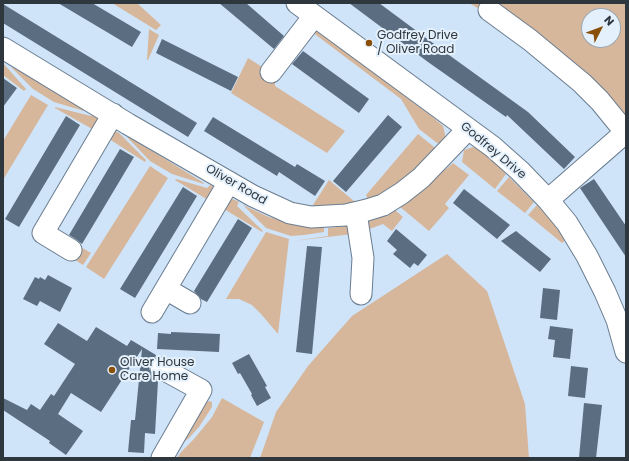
<!DOCTYPE html>
<style>
body{margin:0}
#map{position:relative;width:629px;height:461px;overflow:hidden;background:#cfe4f9;font-family:Poppins,sans-serif}
canvas{display:block}
.frame{position:absolute;inset:0;border:4px solid #2e363e;pointer-events:none}
.north{position:absolute;left:581px;top:8px;width:40px;height:40px;box-sizing:border-box;background:#e4f1fd;border:1px solid #9ba6b1;border-radius:50%;rotate:48deg;font-size:11px;font-weight:700;line-height:16px;text-align:center;color:#2e363e}
.north::after{content:'';display:block;margin:auto;width:14px;height:18px;background:#894f07;clip-path:polygon(50% 0,100% 100%,50% 72%,0 100%)}
</style>
<div id="map">
<canvas width="629" height="461"></canvas>
<div class="frame"></div>
<div class="north">N</div>
</div>
<script>
const context = document.querySelector('canvas').getContext('2d');
context.lineJoin = 'round';
function fill(path, color) { context.fillStyle = color; context.fill(path, 'evenodd'); }
const toPath = rows => new Path2D(rows.map(r => 'M' + r).join(''));
function stroke(path, color, width, dash) { context.strokeStyle = color; context.lineWidth = width; context.lineCap = dash ? 'butt' : 'round'; context.setLineDash(dash || []); context.stroke(path); }
function write(font, color, halo, rows, align = 'center') {
  context.font = font + ' Poppins,sans-serif'; context.lineWidth = 4; context.setLineDash([]); context.textBaseline = 'middle'; context.strokeStyle = halo; context.fillStyle = color; for (const [text, x, y, turn = 0] of rows) {
    context.save(); context.translate(x, y); context.rotate((+turn || 0) * Math.PI / 180); context.textAlign = isNaN(turn) ? turn : align; if (halo) context.strokeText(text, 0, 0); context.fillText(text, 0, 0); context.restore();
  }
}
const green = toPath([
 [112,3,137,3,161,25,156,30],
 [469,3,626,3,626,123,491,16],
 [589,16,613,16,613,40,589,40],
 [149,29,159,35,148,60,147,60],
 [314,29,319,31,434,118,443,126,445,134,445,141,441,146,419,129,401,99,312,32],
 [248,58,275,75,275,86,345,131,327,153,231,93],
 [3,63,26,89,24,91,3,75],
 [14,65,85,109,84,111,54,102,33,89,12,68],
 [31,95,48,105,3,180,3,141],
 [55,107,91,116,93,114,100,119,94,130,55,108],
 [115,131,119,133,146,160,145,162,106,137,110,132],
 [418,134,439,151,400,183,369,202,366,195],
 [128,136,204,183,204,184,172,174,150,161,127,137],
 [473,147,482,150,506,174,495,189,462,162,464,150],
 [453,163,469,175,445,204,449,208,429,231,399,206,419,192],
 [150,166,168,178,104,279,86,267],
 [509,177,534,202,525,213,497,191],
 [176,179,207,188,210,185,214,187,208,200,175,180],
 [329,180,355,202,350,205,311,208],
 [232,199,235,200,239,202,237,206,263,231,262,232,224,209,228,202],
 [243,205,269,217,287,222,324,227,324,232,304,235,291,236,266,228],
 [537,205,547,215,566,240,562,243,528,215],
 [395,210,403,217,392,231,383,224,364,231,366,224,369,220,390,211],
 [348,226,353,234,293,241,328,236,328,228],
 [266,232,289,239,278,334,261,314,252,305,239,299,226,299],
 [79,246,91,253,83,265,72,258],
 [447,254,487,291,525,404,529,458,260,458,276,412,308,366,352,316],
 [222,398,264,422,250,458,177,458,181,452,194,439,212,417],
 [209,401,212,402,212,407,199,427,189,438,177,447,204,403]
]);
const building = toPath([
 [58,3,92,3,141,32,132,47],
 [219,3,246,3,284,36,274,49],
 [349,3,379,3,449,55,528,112,575,157,564,169,507,115,506,117,428,62],
 [3,4,197,123,188,137,3,23],
 [162,39,238,77,231,91,156,53],
 [303,51,369,99,359,113,292,64],
 [3,78,17,88,3,107],
 [388,115,402,127,346,192,333,181],
 [66,116,80,125,19,227,5,219],
 [213,117,295,167,297,164,325,181,315,196,279,172,277,176,204,131],
 [120,149,134,157,82,244,77,240,69,235],
 [594,179,626,226,626,257,580,188],
 [183,187,197,196,135,298,120,289],
 [464,189,510,225,497,239,453,203],
 [238,219,252,228,207,302,201,299,194,291],
 [396,229,427,255,418,266,414,263,410,268,393,254,397,250,387,241],
 [516,231,551,259,540,272,501,241],
 [307,246,322,247,312,354,296,352],
 [48,275,72,288,60,312,40,301,37,306,23,299,35,277,39,279,40,277,45,280],
 [543,288,560,290,557,320,540,318],
 [58,323,87,341,96,327,127,346,131,340,156,355,155,358,150,363,149,368,151,374,154,378,154,380,158,381,155,434,145,433,144,453,128,452,131,420,135,420,142,349,101,412,71,393,58,414,83,431,66,455,49,443,50,441,3,410,3,398,27,410,31,404,40,410,51,394,54,396,75,364,44,344],
 [550,326,573,329,570,359,553,357,555,340,548,339],
 [171,332,220,334,219,352,157,349,158,333,171,334],
 [249,354,267,386,265,387,271,398,257,406,251,395,252,394,240,373,238,374,232,363],
 [571,366,588,368,585,398,568,396],
 [584,403,602,405,596,458,579,458]
]);
const minor = toPath([
 [297,3,493,147,520,171,548,200,567,223,587,256,605,292,617,320,626,352],
 [489,10,530,40,582,83,600,101,626,133],
 [3,48,128,124,253,196,290,213,311,217,346,215,367,210,383,205,402,193,421,178,468,129],
 [271,72,314,16],
 [548,200,626,132],
 [356,213,363,258,361,294],
 [71,250,43,233,113,114],
 [166,289,190,303],
 [152,312,229,182],
 [161,368,201,390,162,458]
]);
const markers = [
 [369,43,4,"#894f07"],
 [112,370,4,"#894f07"]
];
const poiNames = [
 ["Godfrey Drive",377,36],
 ["/ Oliver Road",377,50],
 ["Oliver House",120,363],
 ["Care Home",120,377]
];
const streetNames = [
 ["Godfrey Drive",493,151,40],
 ["Oliver Road",236,185,30]
];
fill(green, '#d7b79c');
fill(building, '#5b6d80');
stroke(minor, '#6a7d90', 23);
stroke(minor, '#fff', 21);
for (const [x, y, r, color] of markers) { const dot = new Path2D(); dot.arc(x, y, r, 0, 2 * Math.PI); context.fillStyle = color; context.fill(dot); stroke(dot, '#e4f1fd', 1.5); }
write('12px', '#2e363e', '#e4f1fd', poiNames, 'left');
write('12px', '#2e363e', '#e4f1fd', streetNames);
</script>
